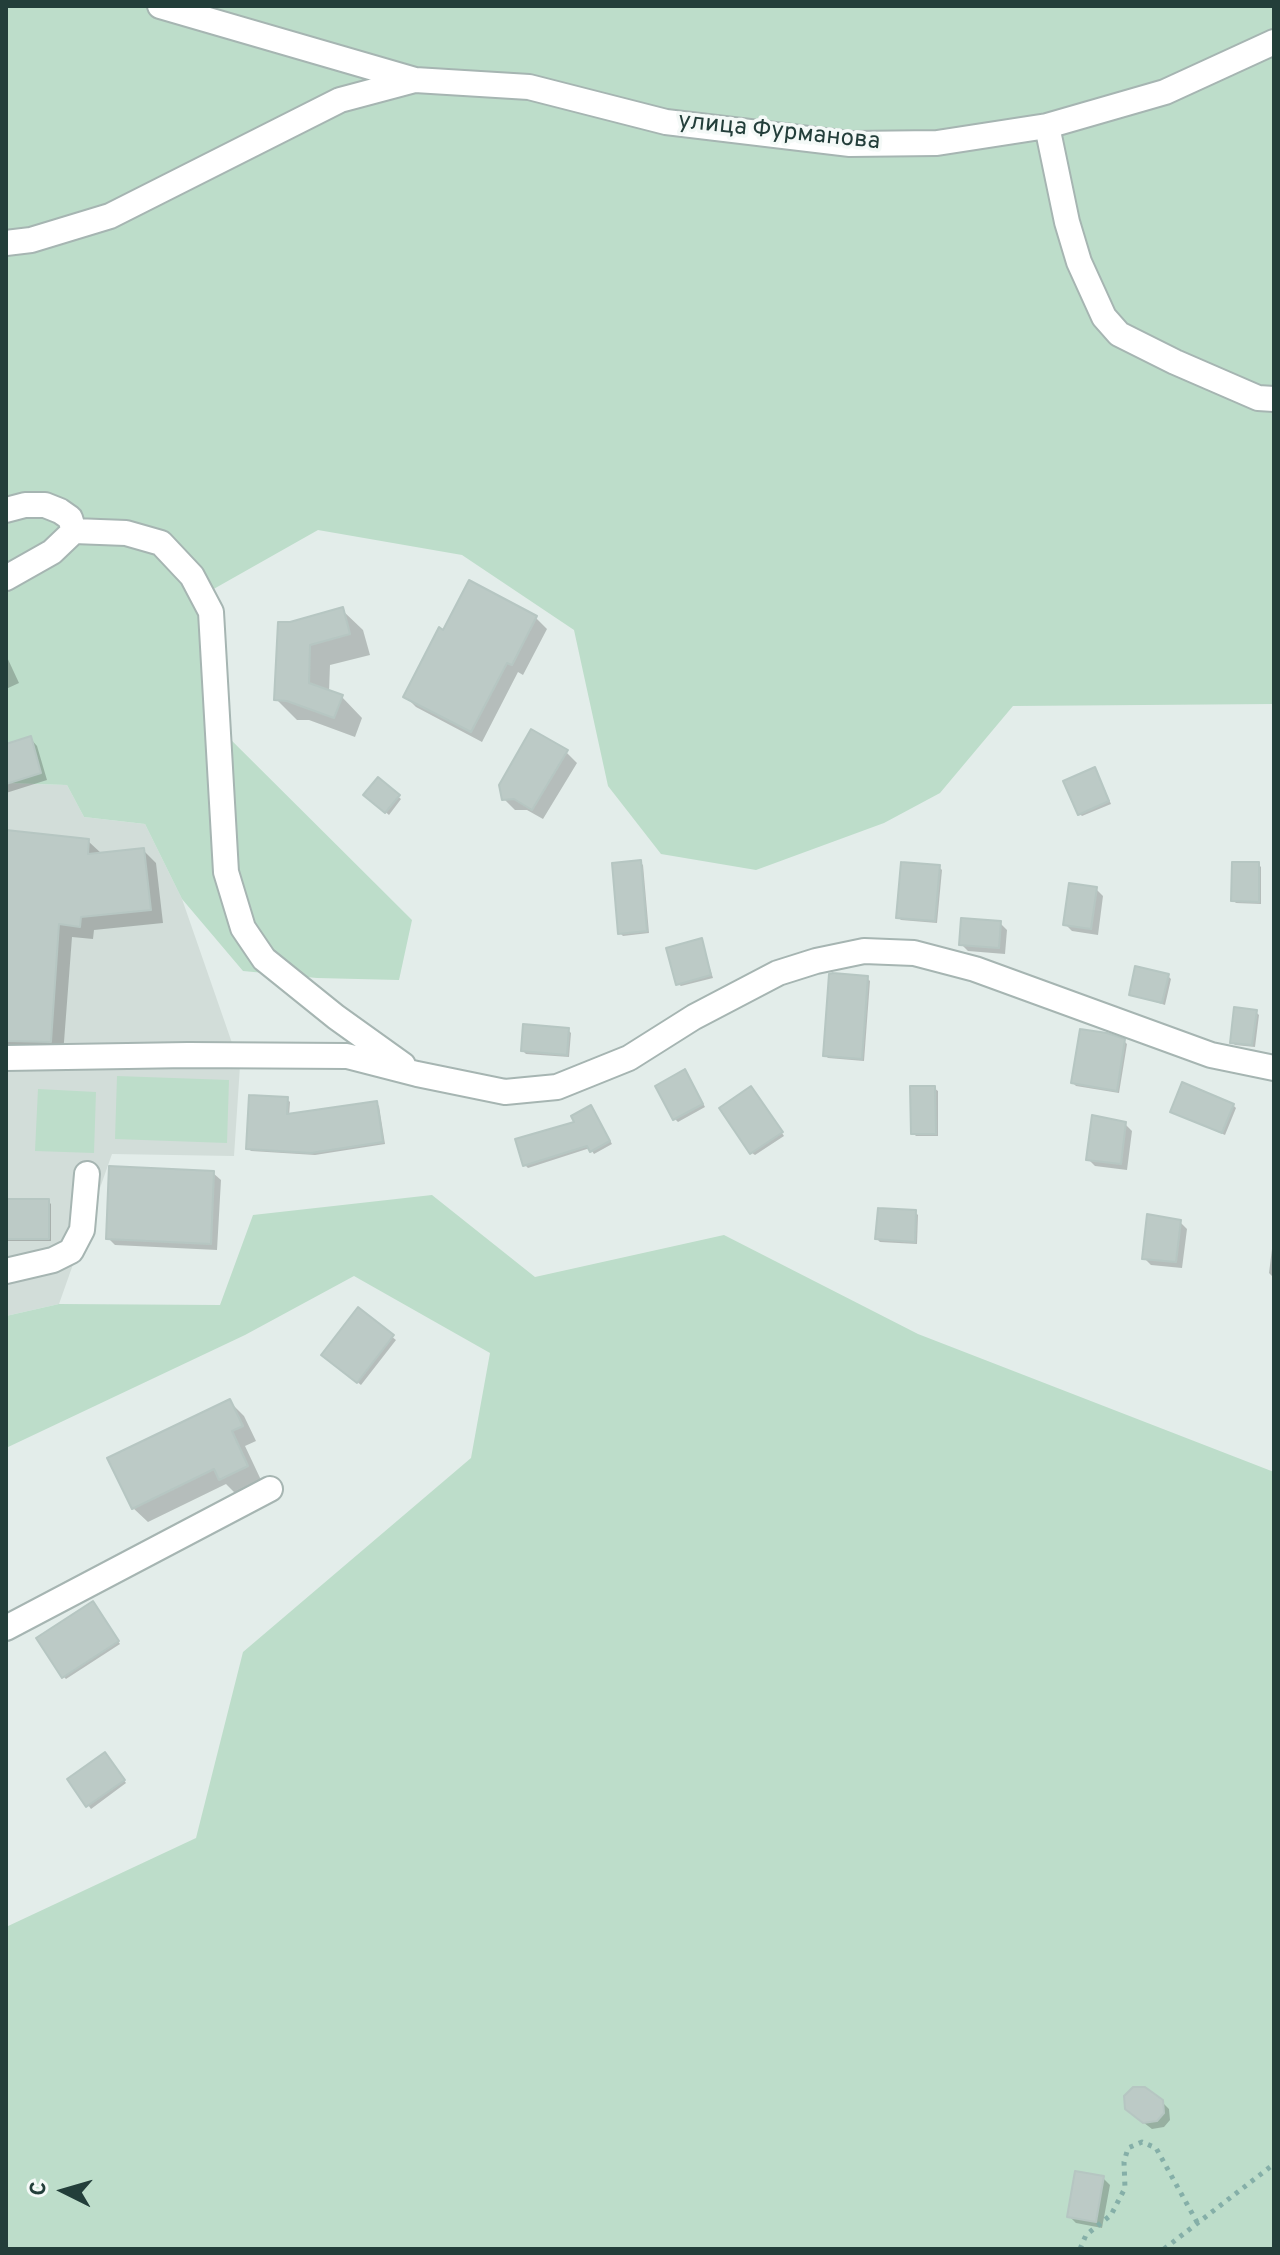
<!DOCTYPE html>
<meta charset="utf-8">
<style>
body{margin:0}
#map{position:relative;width:1280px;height:2255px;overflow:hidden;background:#e3edea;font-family:Overpass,sans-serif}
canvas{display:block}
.frame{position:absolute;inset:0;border:8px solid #233e3a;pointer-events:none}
.north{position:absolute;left:24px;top:2151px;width:80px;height:80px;-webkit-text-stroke:6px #f4f9f7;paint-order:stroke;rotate:275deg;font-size:22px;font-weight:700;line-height:32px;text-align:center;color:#233e3a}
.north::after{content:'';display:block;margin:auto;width:28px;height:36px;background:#233e3a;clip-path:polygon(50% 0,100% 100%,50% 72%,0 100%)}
</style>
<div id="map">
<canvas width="1280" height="2255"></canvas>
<div class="frame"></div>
<div class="north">С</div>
</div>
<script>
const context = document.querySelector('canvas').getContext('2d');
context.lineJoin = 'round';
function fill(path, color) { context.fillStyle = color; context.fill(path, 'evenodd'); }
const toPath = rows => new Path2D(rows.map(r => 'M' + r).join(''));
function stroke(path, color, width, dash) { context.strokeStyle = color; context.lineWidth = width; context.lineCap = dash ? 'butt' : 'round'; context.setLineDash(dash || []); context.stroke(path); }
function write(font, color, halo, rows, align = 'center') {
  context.font = font + ' Overpass,sans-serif'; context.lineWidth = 7; context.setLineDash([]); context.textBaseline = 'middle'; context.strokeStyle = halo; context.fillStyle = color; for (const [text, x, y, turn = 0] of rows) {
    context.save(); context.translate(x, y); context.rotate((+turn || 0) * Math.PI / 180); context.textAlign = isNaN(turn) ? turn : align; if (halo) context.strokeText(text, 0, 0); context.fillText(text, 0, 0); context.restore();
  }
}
const built = toPath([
 [6,783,67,785,84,817,145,824,182,899,240,1066,234,1156,112,1154,59,1304,6,1316]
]);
const green = toPath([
 [6,6,1274,6,1274,704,1013,706,940,793,884,823,756,870,661,854,608,786,574,630,462,555,318,530,203,595,210,719,412,920,399,980,317,978,243,971,182,899,145,824,84,817,67,785,6,783],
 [117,1076,229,1080,227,1143,115,1139],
 [38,1089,96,1092,94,1153,35,1151],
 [432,1195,535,1277,724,1235,918,1334,1274,1472,1274,2249,6,2249,6,1927,196,1838,243,1652,471,1458,490,1353,354,1276,245,1335,6,1448,6,1316,59,1304,220,1305,253,1215]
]);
const shadow = toPath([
 [470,583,536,618,547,629,523,675,518,672,482,742,416,707,405,696,444,632],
 [342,610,363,630,370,655,330,665,329,692,342,697,362,718,355,737,309,720,297,720,276,699,290,624],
 [6,655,19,683,6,689],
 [30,738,37,746,47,780,6,793,6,746],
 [566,752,577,763,543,819,527,810,515,810,504,799],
 [1097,772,1111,804,1082,816,1079,813],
 [378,780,401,799,389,815,366,795],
 [6,832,88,841,102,854,143,850,156,863,163,923,94,930,93,939,72,937,63,1055,6,1051],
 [640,862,643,865,649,933,623,936,620,933],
 [1258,864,1261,867,1261,904,1236,903,1233,900],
 [939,867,942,870,937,923,901,920,898,917],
 [1096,889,1103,896,1098,935,1072,931,1065,924],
 [1000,923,1007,930,1005,954,968,951,961,944],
 [701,940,713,978,681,986,678,984],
 [1168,976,1171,979,1165,1005,1131,994],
 [867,978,870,981,864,1061,828,1058,825,1055],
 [1256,1012,1259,1015,1255,1047,1235,1045,1232,1042],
 [568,1030,571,1033,569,1057,526,1054,523,1051],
 [1124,1041,1127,1044,1119,1093,1076,1086,1073,1083],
 [688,1074,705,1107,678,1122,675,1119],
 [934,1088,938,1091,938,1136,916,1136,913,1133],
 [754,1091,784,1136,755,1155,752,1153],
 [287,1099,290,1102,289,1116,376,1103,379,1106,385,1144,315,1155,251,1151,248,1148],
 [1233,1105,1236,1108,1225,1135,1172,1112],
 [594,1111,612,1144,594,1154,590,1148,528,1168,525,1165],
 [1125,1124,1132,1131,1127,1170,1095,1166,1088,1159],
 [213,1173,221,1180,217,1250,115,1245,108,1238],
 [6,1201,48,1201,51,1204,51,1241,6,1241],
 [915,1212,918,1215,917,1244,880,1242,877,1239],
 [1180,1222,1187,1229,1182,1268,1151,1265,1144,1258],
 [1274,1233,1274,1278,1269,1273],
 [358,1310,396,1340,361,1385,327,1358],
 [229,1401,244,1416,256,1441,245,1446,261,1480,235,1493,226,1484,148,1522,133,1508],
 [96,1607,120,1644,66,1679,63,1676],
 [108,1757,126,1783,91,1809,70,1780],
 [1162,2102,1169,2109,1170,2120,1164,2127,1152,2129,1135,2116],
 [1103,2178,1110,2185,1102,2228,1076,2223,1069,2216]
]);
const building = toPath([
 [469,580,537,616,512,665,507,663,471,732,403,697,439,627,443,630,469,580],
 [343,607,350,634,310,645,309,683,343,695,334,718,287,701,274,700,278,622,290,622,343,607],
 [531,729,568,750,532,810,514,799,502,800,499,785,531,729],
 [31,736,41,773,6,784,6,744,31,736],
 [1095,767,1109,801,1078,815,1063,781,1095,767],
 [378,777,400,795,385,813,363,795,378,777],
 [6,830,89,839,88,854,144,848,151,910,81,917,80,927,59,924,51,1042,6,1041,6,830],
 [641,860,647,931,618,934,612,863,641,860],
 [901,862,940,865,935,921,896,918,901,862],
 [1232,862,1259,862,1259,902,1231,901,1232,862],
 [1069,883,1097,887,1091,929,1063,925,1069,883],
 [961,918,1001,921,999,948,959,945,961,918],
 [702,938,711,975,676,985,666,948,702,938],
 [1135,966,1169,974,1162,1003,1129,995,1135,966],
 [833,973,868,976,862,1059,823,1056,829,974,833,973],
 [1234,1007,1257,1010,1252,1045,1230,1043,1234,1007],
 [523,1024,569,1028,567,1055,521,1051,523,1024],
 [1080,1029,1107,1033,1125,1039,1117,1091,1071,1083,1080,1029],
 [685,1069,703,1104,673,1120,655,1086,685,1069],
 [1182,1082,1234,1104,1222,1133,1170,1112,1182,1082],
 [751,1086,783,1132,750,1154,719,1108,751,1086],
 [910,1086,935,1086,936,1134,911,1134,910,1086],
 [249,1095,288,1097,287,1114,377,1101,383,1142,311,1153,246,1149,249,1095],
 [591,1105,610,1141,590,1152,587,1146,523,1166,515,1139,574,1122,571,1116,591,1105],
 [1092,1115,1126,1122,1121,1164,1086,1160,1092,1115],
 [109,1166,214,1171,211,1244,106,1239,109,1166],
 [6,1199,49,1199,49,1239,6,1239,6,1199],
 [878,1208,916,1210,915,1242,875,1239,878,1208],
 [1147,1214,1181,1220,1176,1262,1142,1259,1147,1214],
 [358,1307,394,1335,357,1383,321,1355,358,1307],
 [230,1399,243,1426,232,1431,248,1466,219,1480,214,1469,132,1509,107,1458,230,1399],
 [93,1601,119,1641,62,1678,36,1638,93,1601],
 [105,1752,125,1780,86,1807,67,1779,105,1752],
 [1133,2087,1145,2087,1163,2100,1164,2113,1157,2121,1143,2123,1125,2109,1124,2096,1133,2087],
 [1075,2171,1104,2176,1096,2222,1067,2217,1075,2171]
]);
const path = toPath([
 [1080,2249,1086,2235,1111,2215,1125,2188,1124,2162,1128,2148,1142,2142,1156,2148,1198,2224],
 [1164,2249,1274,2164]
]);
const minor = toPath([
 [160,6,415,80,529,87,666,122,850,144,937,143,1047,126,1165,92,1274,42],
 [1047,126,1067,222,1079,262,1104,317,1119,334,1175,362,1258,398,1274,399],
 [6,243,31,240,110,216,340,100,415,80],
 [6,510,25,505,45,505,60,511,70,518,74,531],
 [74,531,126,533,161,543,192,576,211,612,226,872,243,928,264,959,336,1017,403,1065],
 [6,578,52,552,74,531],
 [6,1058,188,1055,347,1056,417,1074,505,1092,557,1087,629,1058,694,1017,778,973,816,961,864,951,914,953,975,969,1211,1055,1274,1068],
 [6,1271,53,1260,71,1251,82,1230,87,1174],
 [6,1628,270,1489]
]);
const streetNames = [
 ["улица Фурманова",779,133,6]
];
fill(built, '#d2ddd9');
fill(green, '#bdddca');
fill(shadow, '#0003');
fill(building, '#bccac6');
stroke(building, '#b6c6c2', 2);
stroke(minor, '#a6b5b2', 28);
stroke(path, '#85afa8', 5, [4, 6]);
stroke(minor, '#fff', 24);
write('24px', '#233e3a', '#f4f9f7', streetNames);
</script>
